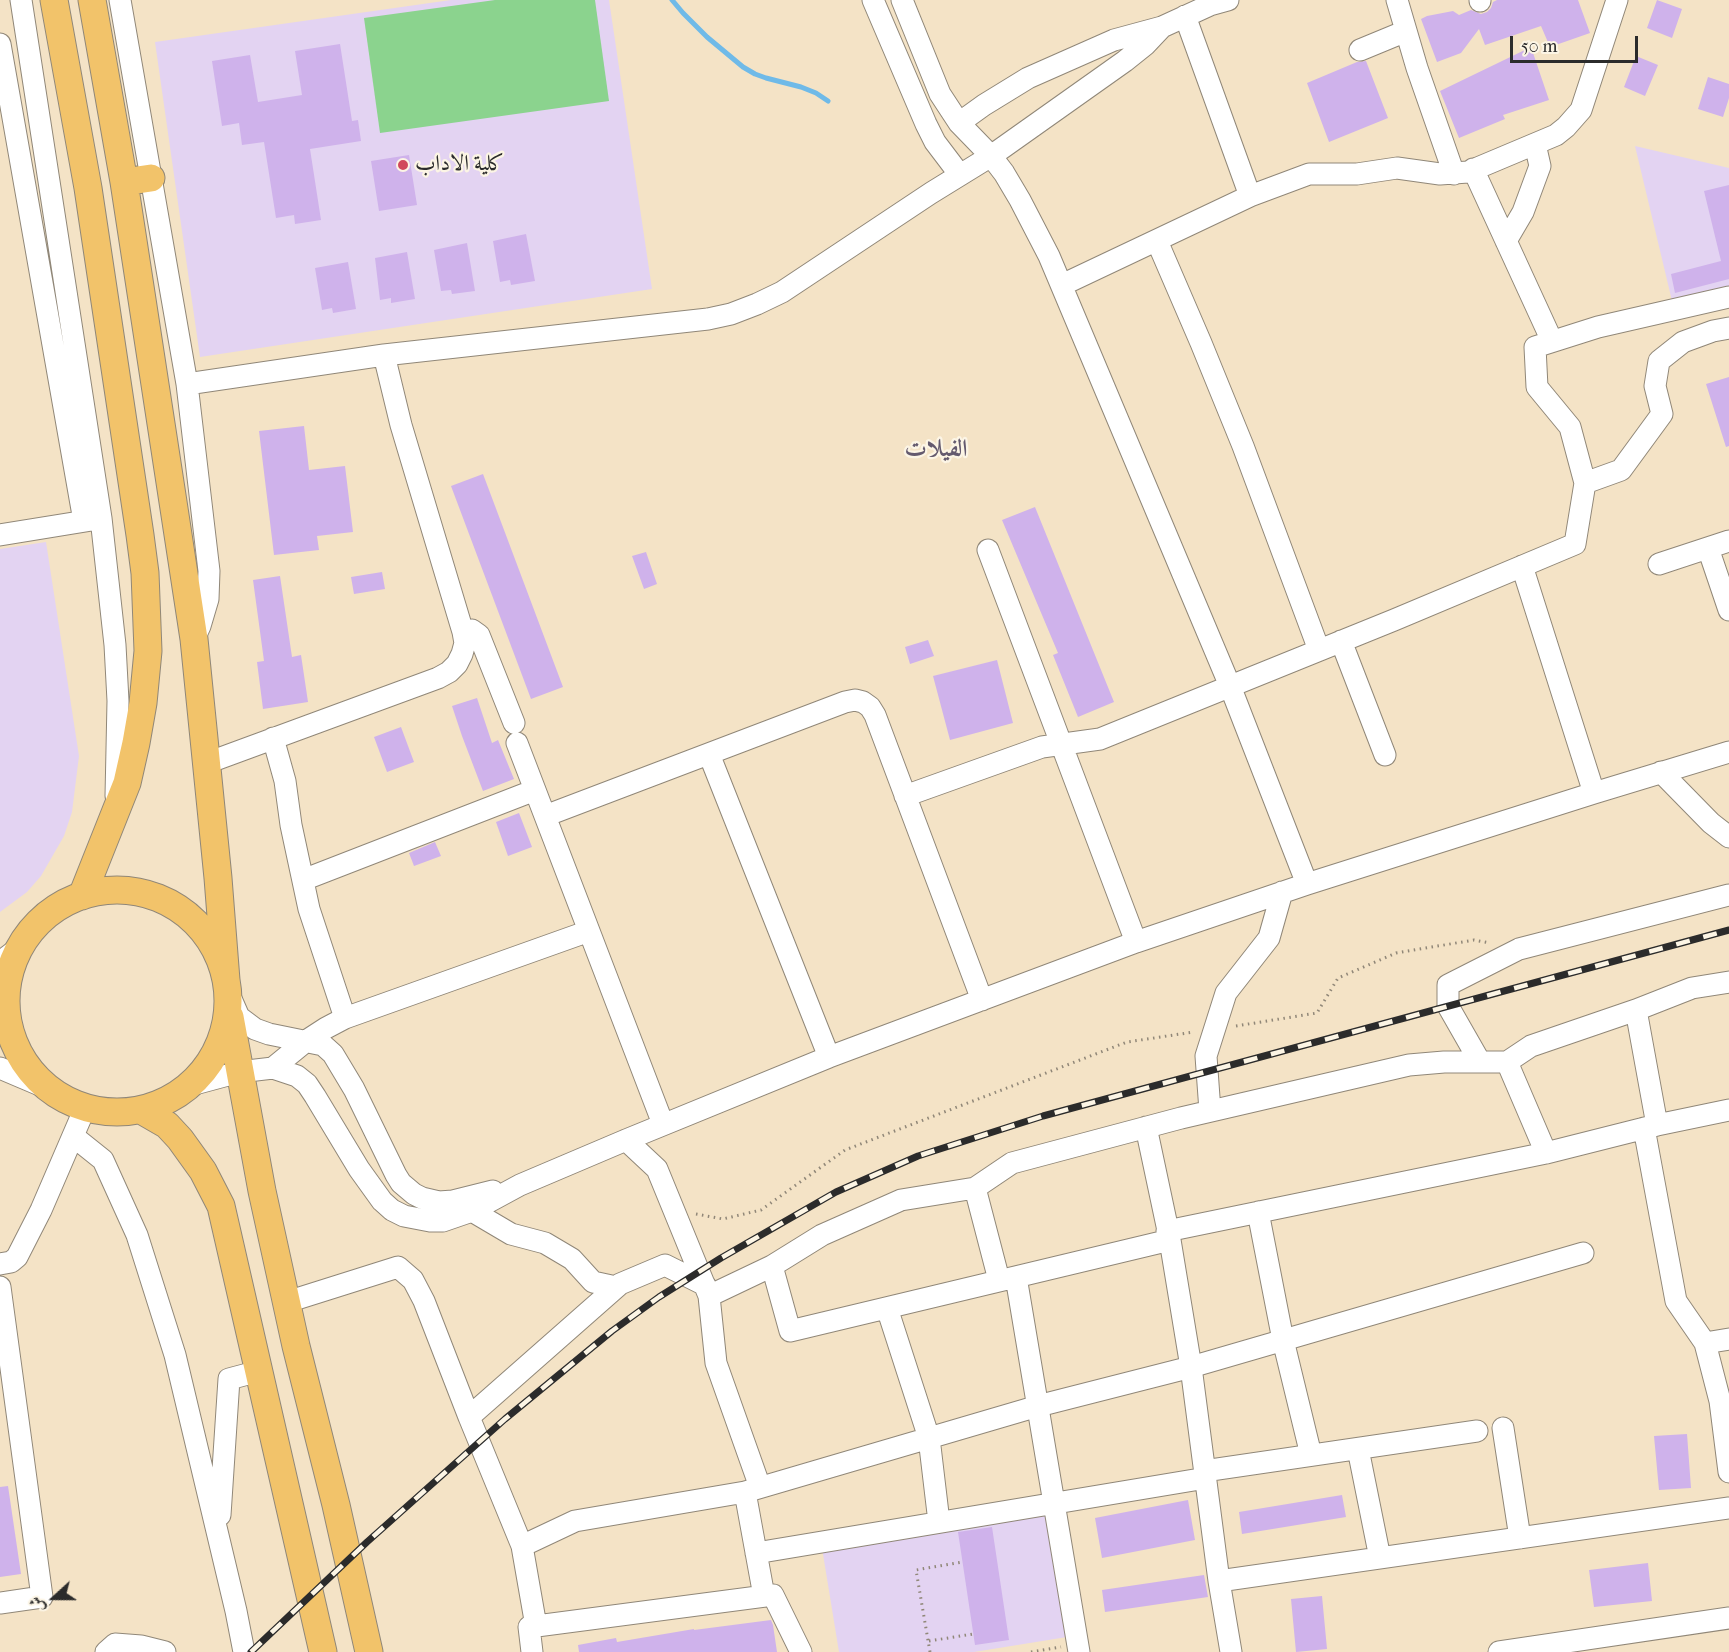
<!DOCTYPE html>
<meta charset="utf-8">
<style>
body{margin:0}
#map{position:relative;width:1729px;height:1652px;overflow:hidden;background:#f4e3c6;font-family:"IM FELL French Canon",Amiri,serif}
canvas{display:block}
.north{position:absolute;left:24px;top:1568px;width:60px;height:60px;-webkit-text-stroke:4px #fcf5e5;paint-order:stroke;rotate:249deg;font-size:16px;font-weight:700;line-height:24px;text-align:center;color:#2b2b2b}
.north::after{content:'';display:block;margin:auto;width:21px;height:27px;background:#2b2b2b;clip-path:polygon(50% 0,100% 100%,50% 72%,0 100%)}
.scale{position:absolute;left:1510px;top:36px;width:128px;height:27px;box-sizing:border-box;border:3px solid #2b2b2b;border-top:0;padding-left:8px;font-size:18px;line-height:21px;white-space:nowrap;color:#2b2b2b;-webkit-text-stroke:4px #fcf5e5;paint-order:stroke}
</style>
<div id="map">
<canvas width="1729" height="1652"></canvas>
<div class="north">ش</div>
<div class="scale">50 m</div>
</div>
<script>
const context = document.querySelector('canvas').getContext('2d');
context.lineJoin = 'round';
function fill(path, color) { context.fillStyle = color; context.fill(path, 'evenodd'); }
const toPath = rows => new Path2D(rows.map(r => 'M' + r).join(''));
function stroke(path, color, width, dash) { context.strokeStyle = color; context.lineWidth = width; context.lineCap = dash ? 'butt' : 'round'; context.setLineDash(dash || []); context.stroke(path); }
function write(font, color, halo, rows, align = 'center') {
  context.font = font + ' "IM FELL French Canon",Amiri,serif'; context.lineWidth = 4.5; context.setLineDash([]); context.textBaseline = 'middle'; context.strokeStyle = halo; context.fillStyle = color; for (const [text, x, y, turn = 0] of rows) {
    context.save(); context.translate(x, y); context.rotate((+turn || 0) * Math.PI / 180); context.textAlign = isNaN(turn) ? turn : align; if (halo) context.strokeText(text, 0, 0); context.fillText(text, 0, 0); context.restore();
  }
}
const built = toPath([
 [451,0,609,0,652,289,200,357,155,42],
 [1635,146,1729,168,1729,291,1673,305],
 [46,542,79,756,72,812,64,836,41,876,27,892,0,912,0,549],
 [1047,1512,1067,1637,974,1652,839,1652,822,1548]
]);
const green = toPath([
 [495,0,595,0,609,101,380,133,364,18]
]);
const stream = toPath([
 [672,0,683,13,707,37,743,67,755,74,766,78,801,87,816,93,828,101]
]);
const building = toPath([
 [1497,0,1578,0,1590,33,1550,47,1541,26,1485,45,1479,29,1461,53,1437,62,1421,19,1427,16,1453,11,1459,15,1471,10,1481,14,1487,12,1491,8,1493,2],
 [1657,0,1682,9,1672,38,1647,28],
 [340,44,352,121,358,120,361,141,310,149,321,220,295,224,294,215,276,218,264,142,242,145,239,123,222,126,212,61,250,55,258,102,302,95,295,51],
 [1531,47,1549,100,1503,115,1505,119,1459,138,1440,91],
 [1636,56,1658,65,1645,96,1624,87],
 [1366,61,1388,118,1329,142,1307,83,1357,62],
 [1708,77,1729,84,1729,98,1723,117,1698,109],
 [409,155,417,205,379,211,371,161],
 [1729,185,1729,279,1675,293,1671,274,1721,261,1704,191],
 [526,234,535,281,511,285,510,280,500,282,493,241],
 [467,243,475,291,452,294,451,290,441,291,434,250],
 [407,252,415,299,391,303,391,298,380,300,375,258],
 [348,262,356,309,333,313,332,308,322,310,315,268],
 [1729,377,1729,446,1726,447,1706,384],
 [304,426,309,470,345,466,353,532,317,536,319,550,274,555,259,431],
 [483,474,563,687,531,699,451,486],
 [1035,507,1114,702,1078,717,1053,655,1058,653,1002,520],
 [646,552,657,584,644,589,632,556],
 [382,572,385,589,354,594,351,577],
 [280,576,292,657,301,655,308,702,263,709,257,662,264,661,253,580],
 [928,640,934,656,910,664,905,647],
 [997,660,1013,723,950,740,933,676],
 [477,698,492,743,498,740,514,779,483,791,462,736,452,706],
 [401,727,414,762,387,772,374,737],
 [519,813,532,847,508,856,496,822],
 [435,842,441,856,414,866,409,853],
 [1687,1434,1691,1488,1659,1490,1654,1436],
 [8,1486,21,1574,0,1577,0,1487],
 [1342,1495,1346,1517,1242,1534,1239,1512],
 [1188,1500,1195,1540,1102,1558,1095,1518],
 [992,1527,1009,1640,975,1645,958,1532],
 [1648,1563,1652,1601,1594,1607,1589,1570],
 [1204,1575,1208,1597,1105,1612,1102,1590],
 [1322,1596,1327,1649,1296,1652,1291,1599],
 [771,1620,773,1625,777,1652,579,1652,578,1645,616,1638,617,1642,694,1629,694,1630]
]);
const path = toPath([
 [1236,1026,1317,1013,1338,978,1396,953,1474,940,1490,943],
 [696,1214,723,1219,761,1210,845,1150,1127,1042,1194,1032],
 [929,1641,973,1634],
 [930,1652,916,1570,962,1562],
 [1031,1652,1061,1647]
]);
const minor = toPath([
 [21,0,101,518,115,645,118,701,116,796],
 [120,0,187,384,209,571,208,599,200,626,194,639],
 [873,0,926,124,935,142,960,175],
 [902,0,940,94,959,123,991,156,1004,173,1020,200,1049,256,1230,686,1307,884],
 [1397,0,1417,68,1454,174],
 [1480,0,1480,1],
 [1185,16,1250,196],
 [0,44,84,521],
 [1360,50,1406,31],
 [959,123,984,105,1028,78,1114,40,1162,27,1210,5,1228,0],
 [1473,169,1552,341],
 [1157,241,1201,343,1243,446,1319,650],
 [1506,241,1523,212,1540,166,1535,144],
 [1062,285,1250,196,1309,174,1357,174,1397,168,1440,174,1468,172,1556,135,1566,127,1581,110,1617,0],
 [187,384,384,355,708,319,731,314,757,304,782,292,931,193,991,156,1125,61,1145,45,1162,27],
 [1585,483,1570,427,1537,387,1535,347,1598,327,1729,297],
 [0,535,98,519],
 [1708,548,1729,610],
 [988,550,1136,942],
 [1659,564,1729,541],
 [1522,566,1594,793],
 [463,632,472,630,479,635,514,723],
 [1341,641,1385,755],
 [273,738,285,781,291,825,309,909,345,1018],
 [517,743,663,1124],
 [709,754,829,1057],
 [207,763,438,678,449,672,457,664,462,654,465,643,463,632,401,425,384,355],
 [1661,772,1711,823,1729,837],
 [905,796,1042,747,1100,739,1394,620,1575,544,1585,483,1621,470,1662,414,1655,386,1659,361,1683,342,1713,331,1729,328],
 [545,816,845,702,855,700,863,702,870,707,875,715,982,1000],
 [303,880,535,790],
 [0,962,20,947],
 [228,992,239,1017,255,1029,269,1034,323,1045,333,1054,354,1089,396,1175,401,1183,414,1194,422,1198,439,1202,453,1201,493,1191],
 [1480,1062,1448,1006,1448,985,1519,949,1729,895],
 [0,1068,47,1088],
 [273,1068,306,1041,326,1028,345,1018,589,931],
 [191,1085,239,1072,273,1068,297,1076,307,1084,315,1096,359,1169,382,1201,392,1210,404,1216,430,1221,443,1221,472,1211,520,1185,626,1140,829,1057,1136,942,1307,884,1594,793,1729,752],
 [1210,1111,1206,1056,1226,993,1269,938,1282,892],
 [1657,1125,1636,1010,1692,988,1729,982],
 [1146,1127,1170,1240,1191,1367,1219,1581,1231,1652],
 [1644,1128,1676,1301,1705,1343,1720,1401,1729,1472],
 [73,1136,103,1160,137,1235,175,1355,236,1611,244,1652],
 [626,1140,657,1169,709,1296,716,1363,760,1487],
 [1546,1153,1507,1062,1531,1046,1636,1010],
 [975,1188,999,1280],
 [472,1211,511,1234,545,1243,572,1259,593,1282,616,1287],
 [1258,1212,1283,1340,1311,1455],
 [1167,1231,1546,1153,1657,1125,1729,1110],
 [0,1264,11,1262,17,1257,41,1210,85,1108],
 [772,1266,790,1331,1170,1240],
 [1016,1277,1079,1652],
 [0,1287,42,1597,0,1603],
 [709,1296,772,1266,822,1235,901,1200,975,1188,1012,1163,1181,1118,1409,1065,1444,1062,1507,1062],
 [287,1302,398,1267,413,1280,424,1301,469,1417],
 [887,1308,929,1438,939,1522],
 [1705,1343,1729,1339],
 [1503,1428,1520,1538],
 [1358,1449,1380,1558],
 [1204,1471,1477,1431],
 [745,1492,1038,1406,1191,1367,1583,1253],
 [220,1515,229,1379,259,1371],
 [522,1546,575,1521,745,1492,764,1596],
 [756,1553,1206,1478],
 [1219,1581,1729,1508],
 [536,1626,522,1546,469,1417,620,1284,665,1265,705,1285],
 [106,1652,115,1644,141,1646,165,1652],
 [532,1652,529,1627,773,1595,801,1652],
 [1499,1652,1729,1618]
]);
const major = toPath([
 [54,0,88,188,140,535,145,573,148,651,143,703,136,743,127,783,82,896],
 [92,0,124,182,194,639,218,878,226,980],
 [124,182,151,178],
 '6 1001a111 111 0 1 1 222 0a111 111 0 1 1-222 0Z',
 [230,1017,262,1191,296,1346,336,1505,369,1652],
 [141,1110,167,1125,180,1139,203,1171,221,1206,323,1652]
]);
const rail = toPath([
 [251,1652,367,1542,505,1419,612,1331,659,1297,721,1258,836,1192,918,1156,1043,1116,1729,930]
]);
const markers = [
 [403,165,6,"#d1495b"]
];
const poiNames = [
 ["كلية الاداب",415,165]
];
const neighbourhoodNames = [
 ["الفيلات",936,450]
];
fill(built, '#e3d3f2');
fill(green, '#8bd38e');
stroke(stream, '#6fbae8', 5);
fill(building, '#cfb2eb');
stroke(minor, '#908778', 23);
stroke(major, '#908778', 29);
stroke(path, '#908778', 3, [1.5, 4.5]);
stroke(minor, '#fff', 21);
stroke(major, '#f2c36a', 27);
stroke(rail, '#2b2b2b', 7);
stroke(rail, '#fcf5e5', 4.5, [14]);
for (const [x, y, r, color] of markers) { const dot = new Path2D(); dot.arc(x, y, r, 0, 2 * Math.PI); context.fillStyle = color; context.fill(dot); stroke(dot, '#fcf5e5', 2); }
write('22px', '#2b2b2b', '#fcf5e5', poiNames, 'left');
write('bold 24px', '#645a6e', '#fcf5e5', neighbourhoodNames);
</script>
